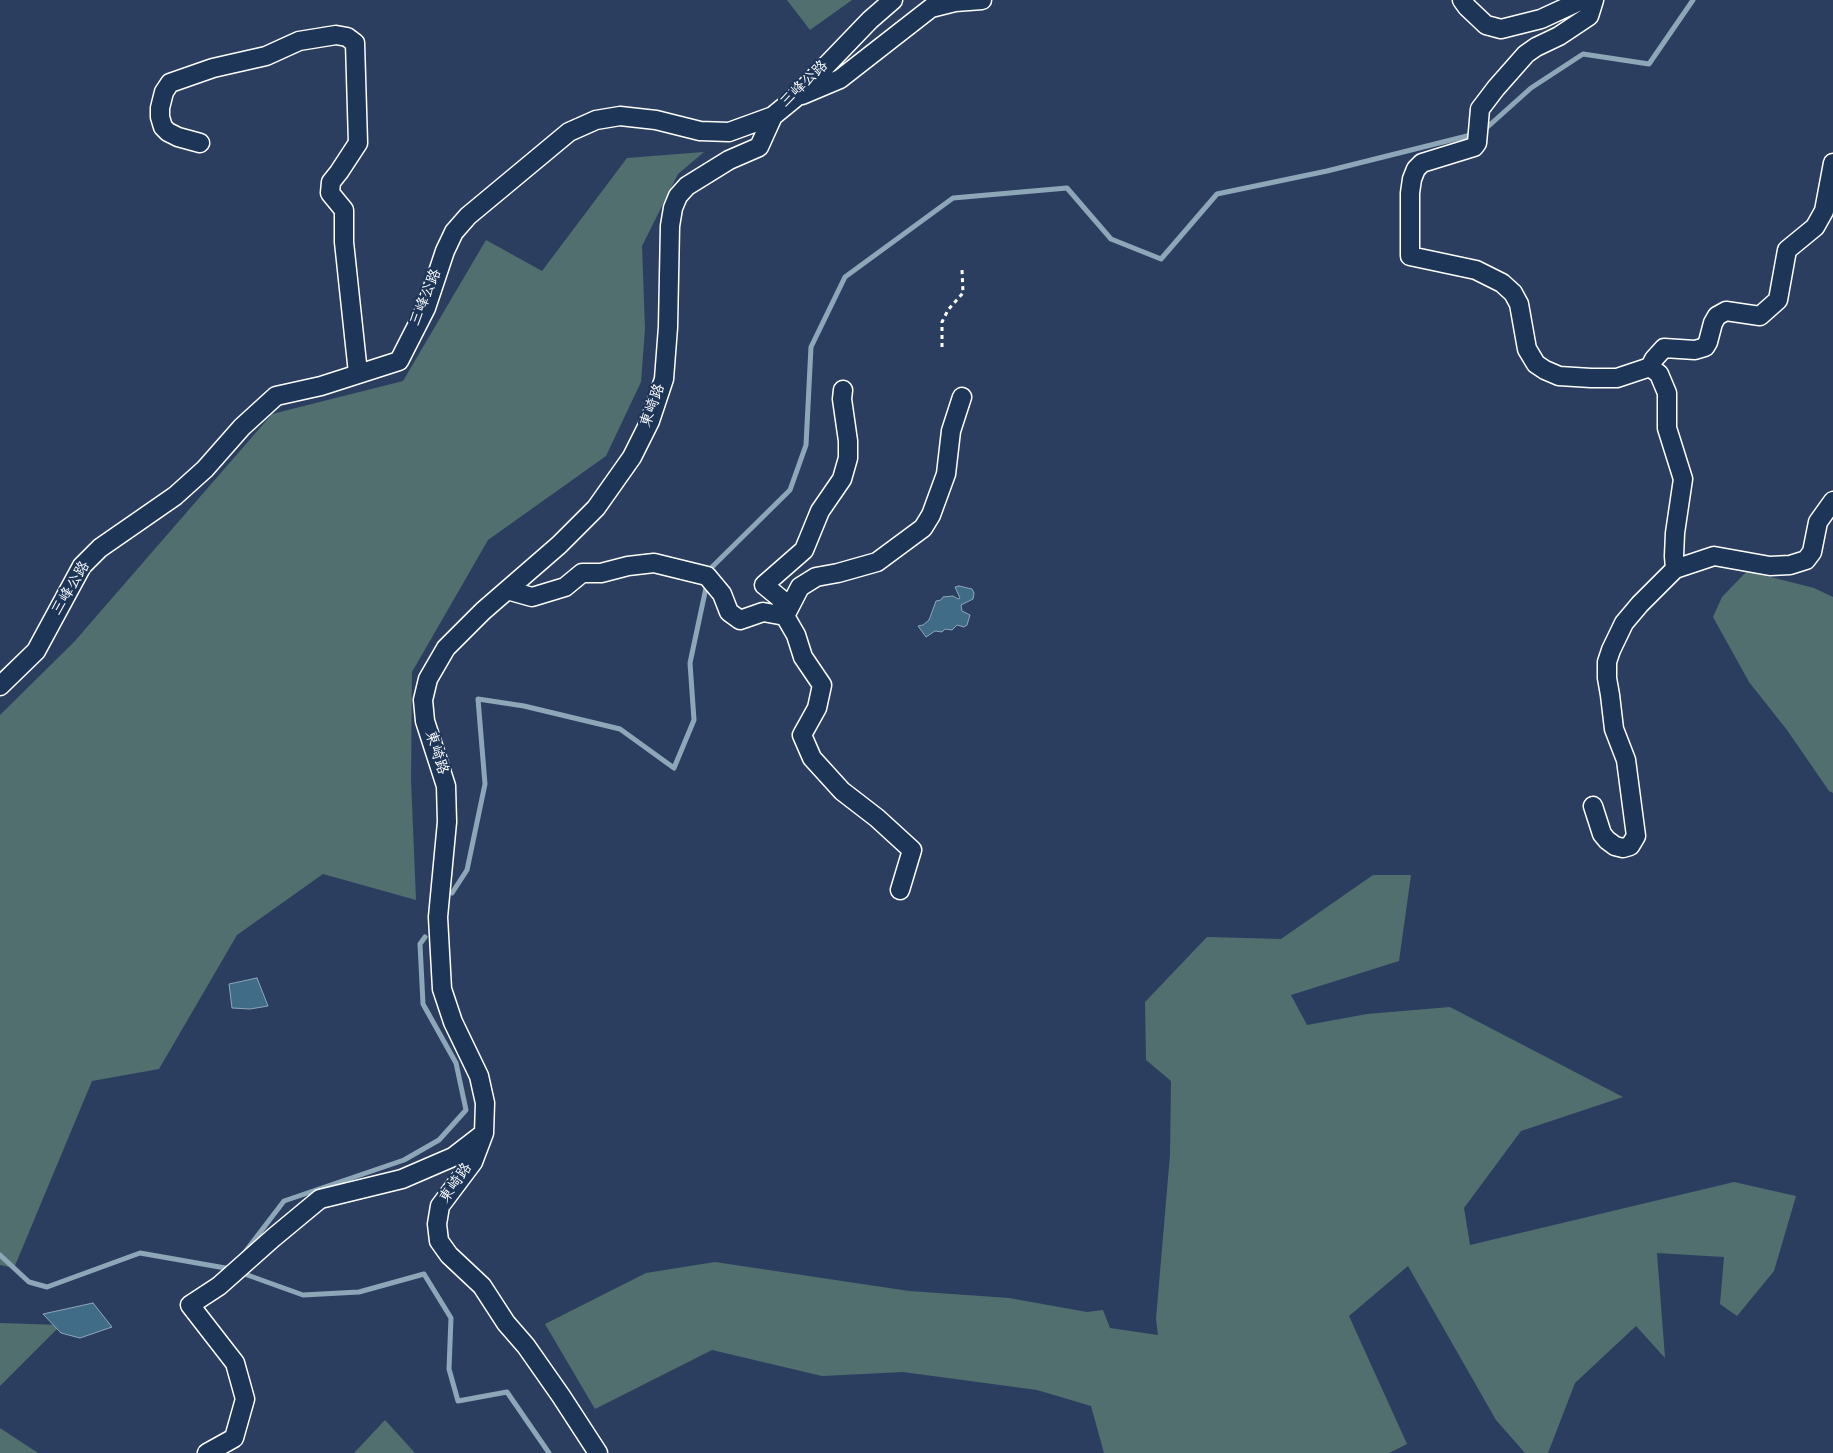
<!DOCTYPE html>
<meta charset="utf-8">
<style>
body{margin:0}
canvas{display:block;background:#2c3e5f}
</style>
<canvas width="1833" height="1453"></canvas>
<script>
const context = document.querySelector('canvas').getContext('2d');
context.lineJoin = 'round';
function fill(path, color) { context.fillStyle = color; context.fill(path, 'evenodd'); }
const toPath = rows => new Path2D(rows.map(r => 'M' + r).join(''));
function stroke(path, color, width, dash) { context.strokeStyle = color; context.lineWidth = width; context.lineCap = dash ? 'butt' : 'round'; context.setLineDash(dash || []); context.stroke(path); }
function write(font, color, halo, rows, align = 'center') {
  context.font = font + ' Kalam,"LXGW WenKai TC",sans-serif'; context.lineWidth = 4.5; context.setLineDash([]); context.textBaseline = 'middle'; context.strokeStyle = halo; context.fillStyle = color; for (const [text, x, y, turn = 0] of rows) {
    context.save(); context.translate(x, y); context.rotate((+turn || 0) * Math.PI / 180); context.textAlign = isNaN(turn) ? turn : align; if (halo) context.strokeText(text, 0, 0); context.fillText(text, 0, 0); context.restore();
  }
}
const green = toPath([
 [787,0,852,0,810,30],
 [704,152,678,174,642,246,645,329,641,382,606,456,488,540,412,672,411,780,416,900,323,874,237,935,159,1069,92,1081,14,1268,0,1265,0,715,74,642,272,414,403,381,486,240,542,271,627,158],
 [1747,571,1814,588,1833,597,1833,793,1829,791,1787,730,1749,682,1713,617,1722,597],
 [1373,875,1411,875,1399,961,1291,995,1307,1025,1367,1014,1450,1007,1623,1097,1521,1131,1464,1208,1470,1245,1734,1182,1796,1196,1774,1271,1737,1316,1720,1304,1724,1257,1657,1253,1665,1358,1636,1326,1575,1383,1548,1453,1525,1453,1496,1420,1408,1266,1349,1316,1407,1444,1389,1453,1104,1453,1091,1406,1037,1390,903,1372,822,1376,712,1350,595,1409,545,1324,646,1273,715,1262,909,1291,1009,1298,1087,1312,1103,1310,1110,1328,1158,1335,1156,1319,1170,1155,1171,1081,1146,1060,1145,1002,1207,937,1281,939],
 [0,1323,61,1325,0,1386],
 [385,1420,415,1453,354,1453],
 [0,1428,38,1453,0,1453]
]);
const water = toPath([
 [959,586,972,589,974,593,973,599,961,605,962,611,970,615,967,625,964,627,957,625,952,630,945,629,942,632,935,631,926,637,918,626,923,625,929,620,936,601,941,600,943,597,953,596,958,599,960,598,955,587,959,586],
 [257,978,268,1006,250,1009,232,1008,229,984,257,978],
 [93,1303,112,1327,80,1338,61,1333,43,1314,93,1303]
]);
const stream = toPath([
 [1483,131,1531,88,1583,54,1649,64,1693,0],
 [709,574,710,569,790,490,806,445,811,347,845,277,953,198,1067,188,1111,239,1161,259,1217,194,1327,171,1475,134],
 [452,893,467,870,485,784,478,699,524,706,620,729,674,768,694,720,690,663,707,583],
 [0,1255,29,1282,47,1287,140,1253,231,1269],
 [242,1256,284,1201,404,1160,439,1140,466,1110,456,1063,423,1004,420,944,425,937],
 [239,1272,303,1295,359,1292,424,1274,451,1318,449,1369,458,1401,507,1392,549,1453]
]);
const path = toPath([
 [942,347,942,322,948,310,963,293,962,270]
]);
const minor = toPath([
 [1462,0,1467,7,1486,25,1501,29,1541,19,1582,0],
 [1594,0,1589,16,1559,36,1536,47,1526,54,1496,88,1480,109,1477,143,1474,147,1422,163,1416,169,1412,179,1410,193,1410,256,1476,270,1502,283,1513,293,1519,304,1527,349,1536,364,1545,370,1559,376,1591,378,1617,378,1650,367],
 [802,95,840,79,931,8,955,2,982,0],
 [200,143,178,137,168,132,163,127,160,117,160,108,164,92,170,83,213,68,266,56,299,41,336,35,347,37,355,43,358,143,339,172,331,182,330,193,344,210,344,242,358,373],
 [843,390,842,399,848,441,848,458,842,479,820,511,804,550,764,585,781,599,785,616,800,587,816,577,838,573,877,562,923,528,931,515,946,474,951,431,962,397],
 [1675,569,1714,556,1770,566,1790,565,1806,560,1812,552,1818,522,1833,501],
 [507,590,532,597,565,587,582,573,601,573,628,566,654,563,707,576,722,594,729,612,740,620,763,612,785,616,796,635,803,657,822,685,817,708,802,735,812,758,842,791,877,818,912,850,900,890],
 [0,686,36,651,82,566,100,548,175,496,205,469,242,427,276,396,321,386,399,361,426,308,445,251,454,232,468,216,569,132,596,120,620,116,656,120,700,131,729,132,773,116,795,98,870,20,893,0],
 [1593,806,1602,834,1607,840,1615,846,1623,848,1630,846,1636,836,1626,760,1614,729,1610,695,1607,678,1607,662,1611,650,1624,623,1640,604,1675,569,1674,556,1675,533,1683,479,1667,428,1667,393,1659,374,1650,367,1654,359,1664,348,1695,350,1705,347,1708,342,1713,323,1717,316,1726,311,1760,316,1778,300,1787,250,1815,227,1824,211,1833,163],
 [207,1453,234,1438,245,1399,235,1363,190,1305,219,1286,273,1238,320,1199,402,1179,453,1157,484,1133],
 [598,1453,561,1396,526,1346,506,1323,482,1286,449,1255,439,1241,437,1224,440,1206,473,1162,484,1133,485,1103,479,1076,453,1022,442,989,438,917,447,822,446,786,425,721,423,700,428,679,446,648,483,611,559,545,596,508,632,457,650,421,664,379,668,327,670,226,673,208,678,196,687,186,729,160,759,147,773,116]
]);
const streetNames = [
 ["三峰公路",805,85,-44],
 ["三峰公路",427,298,-68],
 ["東崎路",654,406,-70],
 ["三峰公路",72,589,-59],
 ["東崎路",435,753,72],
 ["東崎路",457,1184,-55]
];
fill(green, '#506f6e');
fill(water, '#416c88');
stroke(water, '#8da7b8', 1);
stroke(stream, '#8da7b8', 5);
stroke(minor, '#fff', 21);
stroke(path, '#fff', 3, [4, 4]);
stroke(minor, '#1d3557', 18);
write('15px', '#fff', '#1d3557', streetNames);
</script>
